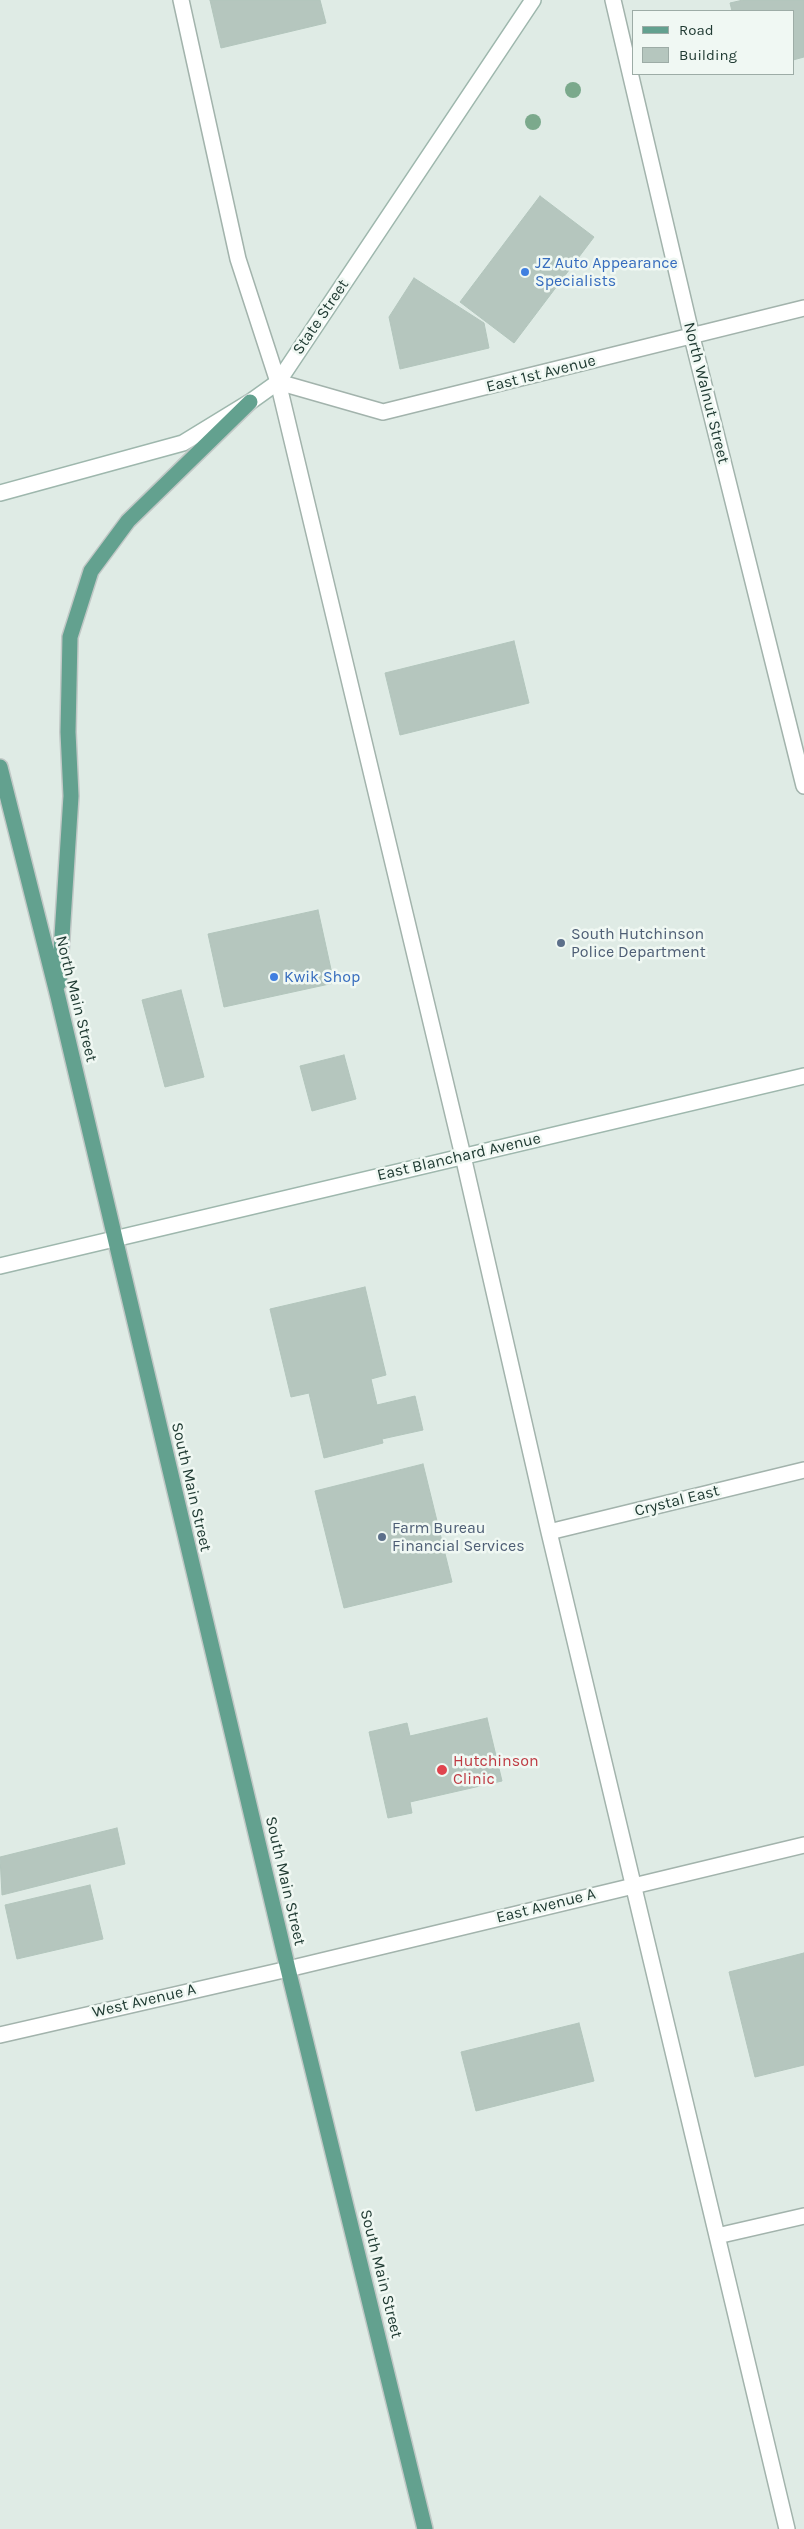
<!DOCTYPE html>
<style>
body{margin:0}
#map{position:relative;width:804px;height:2529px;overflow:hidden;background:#dfebe5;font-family:Karla,sans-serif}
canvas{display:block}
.legend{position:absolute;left:632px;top:10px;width:162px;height:65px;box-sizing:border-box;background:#f0f8f3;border:1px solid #9daca6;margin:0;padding:6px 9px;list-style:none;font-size:15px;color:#203b33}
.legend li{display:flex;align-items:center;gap:10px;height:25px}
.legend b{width:25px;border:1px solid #9daca6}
</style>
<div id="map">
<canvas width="804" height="2529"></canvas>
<ul class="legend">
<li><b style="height:6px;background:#63a18f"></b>Road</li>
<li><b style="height:14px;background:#b5c6be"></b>Building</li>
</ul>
</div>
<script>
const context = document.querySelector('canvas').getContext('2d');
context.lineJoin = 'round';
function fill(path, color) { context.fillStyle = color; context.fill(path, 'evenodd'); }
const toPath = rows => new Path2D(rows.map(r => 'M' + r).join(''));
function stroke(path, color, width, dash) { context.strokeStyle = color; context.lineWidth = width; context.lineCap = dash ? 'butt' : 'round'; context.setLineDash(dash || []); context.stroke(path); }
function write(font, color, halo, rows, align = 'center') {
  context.font = font + ' Karla,sans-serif'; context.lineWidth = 5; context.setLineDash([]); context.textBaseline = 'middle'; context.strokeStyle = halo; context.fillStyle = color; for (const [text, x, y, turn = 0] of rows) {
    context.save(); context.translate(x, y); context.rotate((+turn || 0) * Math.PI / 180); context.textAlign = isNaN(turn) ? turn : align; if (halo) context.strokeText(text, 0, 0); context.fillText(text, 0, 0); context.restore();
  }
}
const building = toPath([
 [210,0,320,0,326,23,221,48,210,0],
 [743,0,804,0,804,57,793,60,793,11,732,11,730,3,743,0],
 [540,196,594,237,514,343,460,302,540,196],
 [414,278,484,323,489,348,400,369,389,317,414,278],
 [514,641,529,703,400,735,385,673,514,641],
 [318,910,334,983,224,1007,208,934,318,910],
 [181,990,204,1077,165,1087,142,1000,181,990],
 [344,1055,356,1099,312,1111,300,1066,344,1055],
 [365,1287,386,1375,371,1379,377,1405,415,1396,423,1430,382,1439,383,1443,324,1458,309,1393,291,1397,270,1309,365,1287],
 [423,1464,452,1582,344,1608,315,1491,423,1464],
 [487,1718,502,1781,410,1802,412,1813,388,1818,369,1732,407,1723,410,1736,487,1718],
 [117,1828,125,1864,2,1895,0,1857,117,1828],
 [90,1885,103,1939,17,1959,5,1905,90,1885],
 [804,1953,804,2065,755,2077,729,1972,804,1953],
 [579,2023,594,2081,476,2111,461,2052,579,2023]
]);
const lane = toPath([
 [181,0,238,259,278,382,463,1156,549,1532,787,2529],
 [549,1532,804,1470],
 [717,2236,804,2216]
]);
const street = toPath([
 [613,0,692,337,804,786],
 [278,382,383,412,804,308],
 [0,2035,288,1969,804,1845]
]);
const secondary = toPath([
 [0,493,183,443,250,402,278,382,533,0],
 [0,1266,804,1076]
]);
const primary = toPath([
 [0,767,58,997,288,1969,425,2529],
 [59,983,71,796,68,732,70,637,91,571,128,521,250,402]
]);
const trees = [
 [573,90],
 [533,122]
];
const markers = [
 [525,272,5,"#3f7fe0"],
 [561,943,5,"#5c6f8a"],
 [274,977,5,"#3f7fe0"],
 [382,1537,5,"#5c6f8a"],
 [442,1770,6,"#e0444e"]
];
const shopNames = [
 ["JZ Auto Appearance",535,263],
 ["Specialists",535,281],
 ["Kwik Shop",284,977]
];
const streetNames = [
 ["State Street",321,317,-56],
 ["East 1st Avenue",541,374,-14],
 ["North Walnut Street",706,393,76],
 ["North Main Street",76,999,76],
 ["East Blanchard Avenue",459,1157,-13],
 ["South Main Street",191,1487,77],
 ["Crystal East",677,1501,-14],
 ["South Main Street",285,1881,77],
 ["East Avenue A",546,1906,-14],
 ["West Avenue A",144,2001,-13],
 ["South Main Street",381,2274,76]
];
const serviceNames = [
 ["South Hutchinson",571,934],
 ["Police Department",571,952],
 ["Farm Bureau",392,1528],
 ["Financial Services",392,1546]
];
const healthNames = [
 ["Hutchinson",453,1761],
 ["Clinic",453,1779]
];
fill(building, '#b5c6be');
stroke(building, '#b2c5bc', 1);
stroke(lane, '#a2b3ac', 18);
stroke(street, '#a2b3ac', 18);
stroke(secondary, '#9eb7ad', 18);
stroke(primary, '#c1c8c6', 18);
stroke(lane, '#fff', 15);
stroke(street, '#fff', 15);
stroke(secondary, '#fff', 15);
stroke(primary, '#63a18f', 15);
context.fillStyle = '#7ba98c';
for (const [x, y] of trees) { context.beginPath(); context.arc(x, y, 8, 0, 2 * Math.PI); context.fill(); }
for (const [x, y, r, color] of markers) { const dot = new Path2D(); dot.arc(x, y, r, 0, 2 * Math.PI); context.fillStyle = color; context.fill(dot); stroke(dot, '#f0f8f3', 2); }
write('16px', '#366cbe', '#f0f8f3', shopNames, 'left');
write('16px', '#203b33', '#f0f8f3', streetNames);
write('16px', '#4e5e75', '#f0f8f3', serviceNames, 'left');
write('16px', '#be3a42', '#f0f8f3', healthNames, 'left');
</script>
